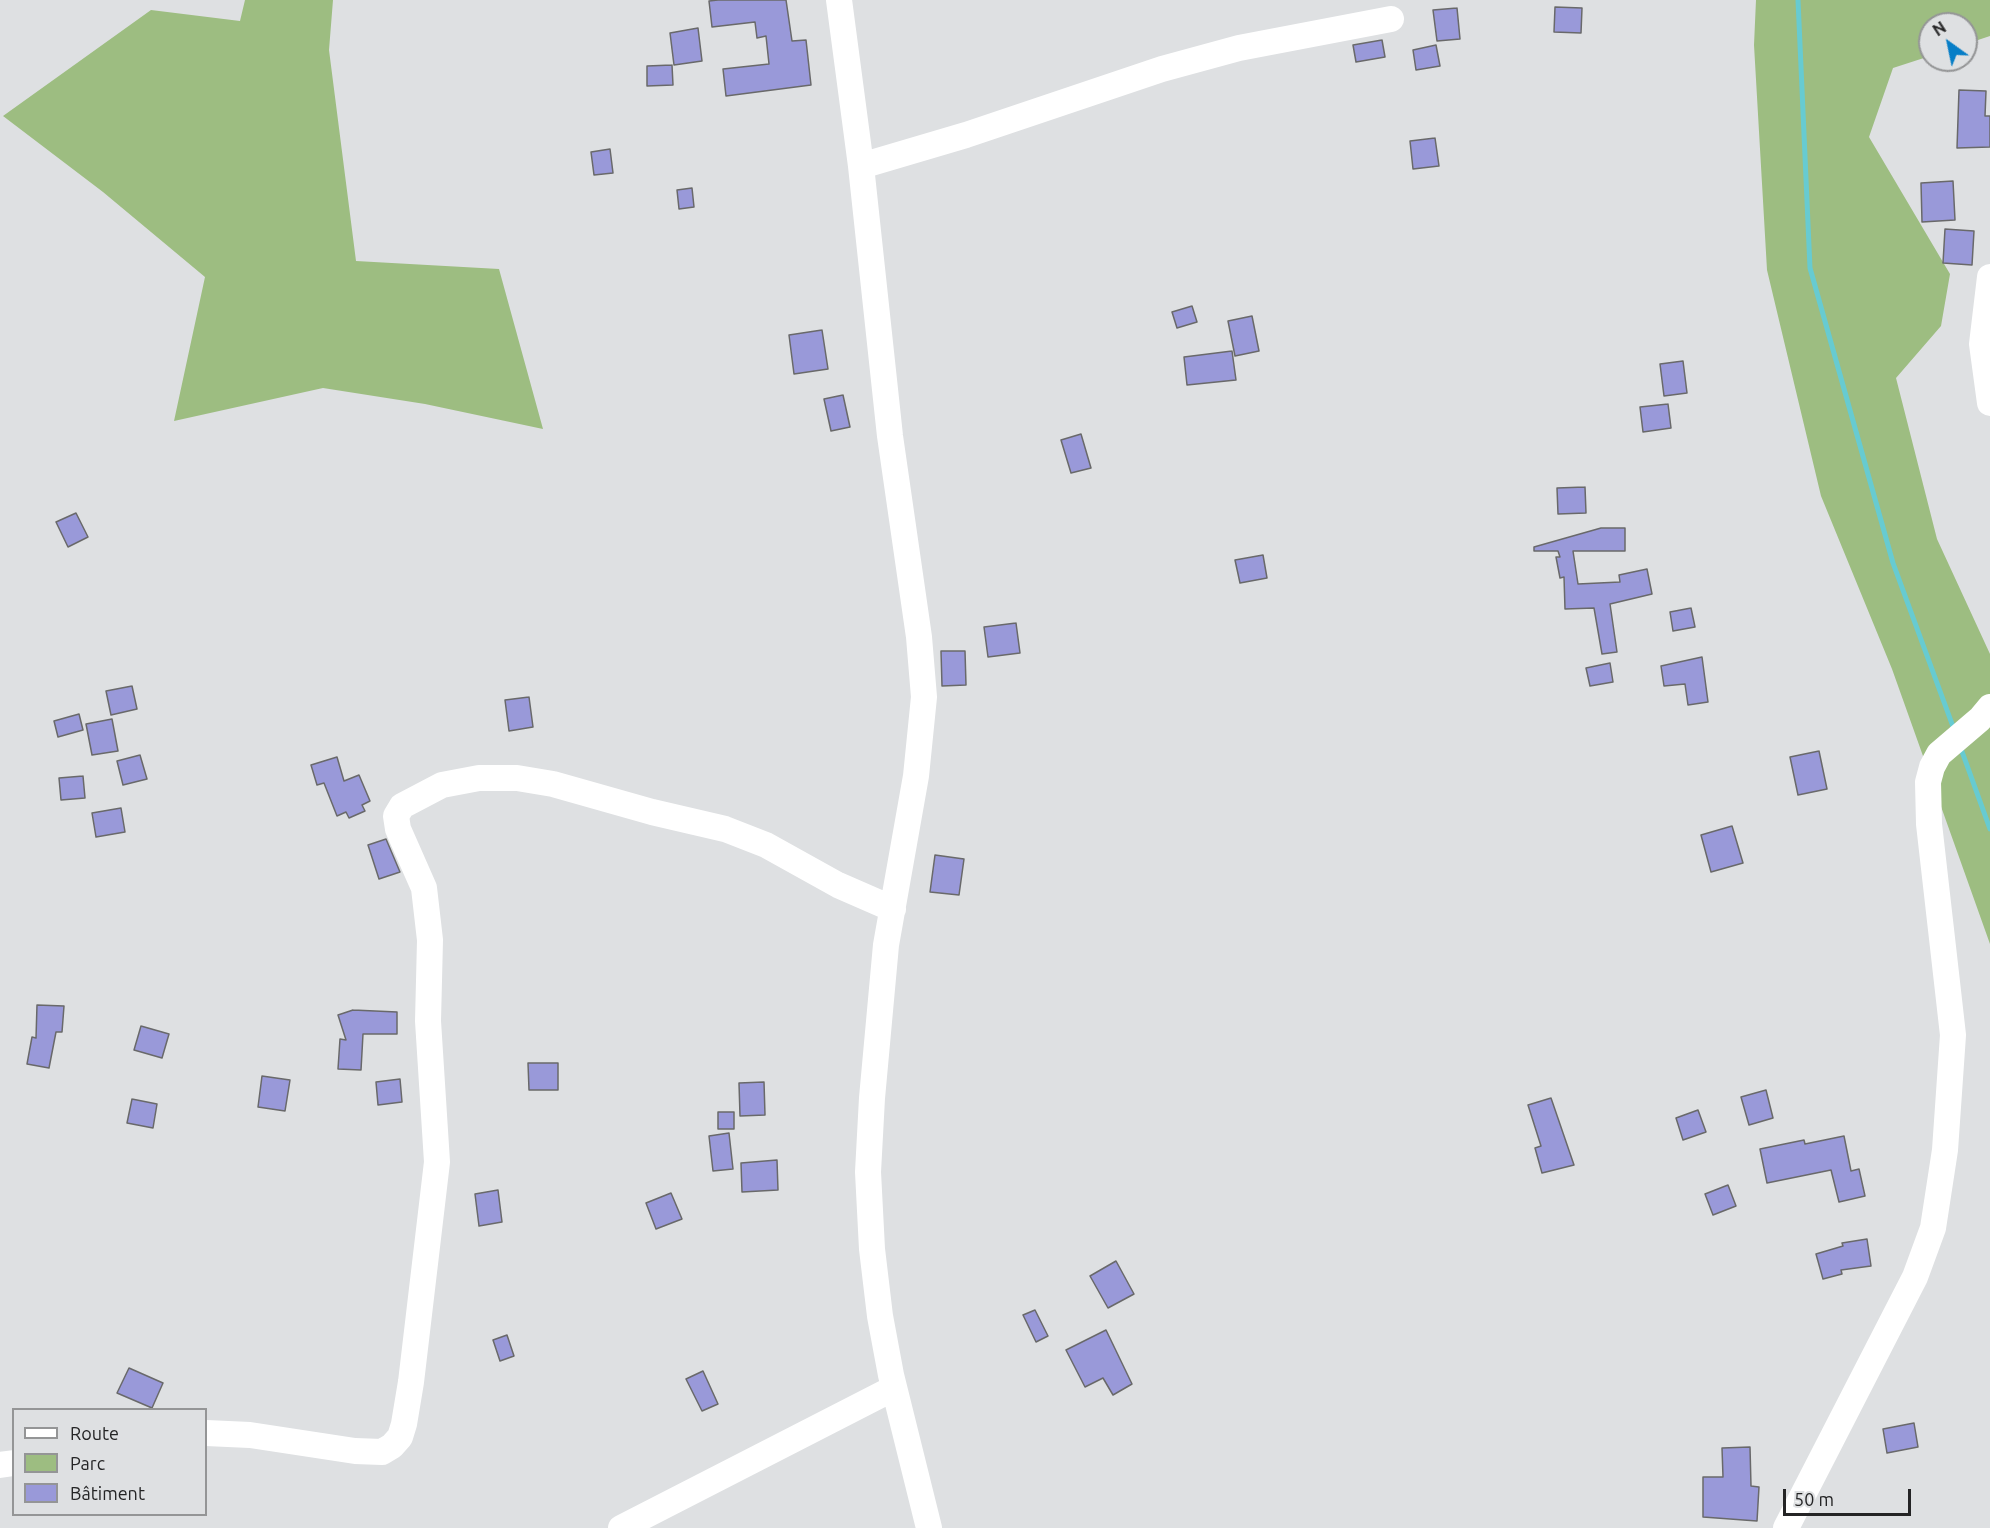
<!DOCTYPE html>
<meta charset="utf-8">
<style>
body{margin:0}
#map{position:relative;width:1990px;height:1528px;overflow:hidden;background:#dee0e2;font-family:Ubuntu,sans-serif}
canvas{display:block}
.legend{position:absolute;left:12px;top:1408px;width:195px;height:108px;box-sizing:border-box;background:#dee0e2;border:2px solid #949596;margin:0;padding:8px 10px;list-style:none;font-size:18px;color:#242425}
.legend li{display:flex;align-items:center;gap:12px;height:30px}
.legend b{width:30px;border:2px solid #949596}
.north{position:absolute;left:1918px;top:12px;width:60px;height:60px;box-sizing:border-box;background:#dee0e2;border:2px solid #949596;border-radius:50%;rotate:327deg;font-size:16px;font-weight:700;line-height:24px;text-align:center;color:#242425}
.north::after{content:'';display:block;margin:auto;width:21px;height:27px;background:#077ec7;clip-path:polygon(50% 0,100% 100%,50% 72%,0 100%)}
.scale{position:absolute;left:1783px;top:1489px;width:128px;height:27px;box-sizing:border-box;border:3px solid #242425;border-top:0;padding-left:8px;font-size:18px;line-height:21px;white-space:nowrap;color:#242425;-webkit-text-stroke:4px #dee0e2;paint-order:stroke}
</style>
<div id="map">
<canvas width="1990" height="1528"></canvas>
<ul class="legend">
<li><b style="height:8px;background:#fff"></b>Route</li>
<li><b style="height:16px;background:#9dbd81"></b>Parc</li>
<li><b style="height:16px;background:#9999d9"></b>Bâtiment</li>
</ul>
<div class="north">N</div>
<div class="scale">50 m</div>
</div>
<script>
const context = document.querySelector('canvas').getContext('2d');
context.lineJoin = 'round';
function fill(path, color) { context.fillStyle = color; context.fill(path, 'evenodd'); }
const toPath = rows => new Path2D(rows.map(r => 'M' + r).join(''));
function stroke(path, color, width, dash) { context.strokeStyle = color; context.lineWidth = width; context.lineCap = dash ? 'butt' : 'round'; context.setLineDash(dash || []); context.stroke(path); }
const green = toPath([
 [245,0,333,0,329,50,356,261,499,269,543,429,425,404,323,388,174,421,205,277,103,192,3,116,151,10,240,21],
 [1756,0,1990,0,1990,36,1966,44,1966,24,1930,24,1930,56,1893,68,1869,137,1950,274,1941,326,1896,378,1937,539,1990,654,1990,944,1892,669,1821,496,1767,270,1754,45]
]);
const stream = toPath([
 [1798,0,1810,268,1893,563,1955,732],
 [1960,746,1990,829]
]);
const building = toPath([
 [718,0,786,0,792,41,806,40,811,85,726,96,723,69,769,64,766,36,757,38,755,22,712,27,709,1,718,0],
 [1555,7,1582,8,1581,33,1554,32,1555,7],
 [1457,8,1460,39,1437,41,1433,10,1457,8],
 [698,28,702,61,674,65,670,33,698,28],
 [1382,40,1385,57,1356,62,1353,45,1382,40],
 [1436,45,1440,66,1416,70,1413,50,1436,45],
 [672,65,673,85,647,86,647,66,672,65],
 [1959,90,1986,91,1985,116,1990,116,1990,147,1957,148,1959,90],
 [1435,138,1439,166,1413,169,1410,141,1435,138],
 [610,149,613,173,594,175,591,152,610,149],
 [1953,181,1955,220,1922,222,1921,183,1953,181],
 [692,188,694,207,679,209,677,190,692,188],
 [1945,229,1974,231,1972,265,1943,263,1945,229],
 [1192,306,1197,322,1177,328,1172,312,1192,306],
 [1252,316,1259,351,1235,356,1228,321,1252,316],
 [822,330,828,369,794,374,789,335,822,330],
 [1232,351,1236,380,1187,385,1184,357,1232,351],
 [1683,361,1687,393,1664,396,1660,364,1683,361],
 [843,395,850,427,831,431,824,399,843,395],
 [1668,404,1671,428,1643,432,1640,407,1668,404],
 [1081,434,1091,468,1071,473,1061,440,1081,434],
 [1585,487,1586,513,1558,514,1557,488,1585,487],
 [76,513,88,537,68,547,56,522,76,513],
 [1601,528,1625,528,1625,551,1573,551,1578,584,1620,582,1619,575,1647,569,1652,594,1610,604,1617,652,1602,654,1594,608,1565,609,1564,577,1560,578,1556,557,1560,557,1558,551,1534,551,1534,547,1601,528],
 [1263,555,1267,578,1240,583,1235,560,1263,555],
 [1691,608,1695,627,1673,631,1670,612,1691,608],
 [1016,623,1020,653,988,657,984,627,1016,623],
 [941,651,965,651,966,685,942,686,941,651],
 [1702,657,1708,702,1688,705,1685,684,1664,686,1661,666,1702,657],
 [1610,663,1613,682,1590,686,1586,668,1610,663],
 [132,686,137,709,111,715,106,691,132,686],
 [529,697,533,727,509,731,505,700,529,697],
 [79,714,83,730,58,737,54,721,79,714],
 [112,719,118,751,92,755,86,724,112,719],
 [1819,751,1827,789,1798,795,1790,757,1819,751],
 [140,755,147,779,123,785,117,761,140,755],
 [337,757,344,781,359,775,370,801,362,805,365,811,349,818,346,812,337,816,324,783,317,785,311,765,337,757],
 [83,776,85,798,61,800,59,778,83,776],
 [121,808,125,832,96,837,92,813,121,808],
 [1732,826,1743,863,1711,872,1701,835,1732,826],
 [386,839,400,872,379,879,368,845,386,839],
 [935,855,964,859,959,895,930,892,935,855],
 [37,1005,64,1006,62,1032,56,1032,49,1068,27,1064,32,1037,36,1038,37,1005],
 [353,1010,397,1012,397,1034,363,1034,361,1070,338,1069,340,1039,346,1040,338,1015,353,1010],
 [141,1026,169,1034,162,1058,134,1050,141,1026],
 [528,1063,558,1063,558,1090,529,1090,528,1063],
 [262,1076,290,1080,285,1111,258,1107,262,1076],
 [400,1079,402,1102,378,1105,376,1082,400,1079],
 [764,1082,765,1115,740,1116,739,1083,764,1082],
 [1766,1090,1773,1118,1749,1125,1741,1097,1766,1090],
 [1551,1098,1574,1165,1542,1173,1535,1148,1541,1146,1528,1105,1551,1098],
 [132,1099,157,1104,153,1128,127,1123,132,1099],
 [1698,1110,1706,1132,1683,1140,1676,1118,1698,1110],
 [718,1112,734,1112,734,1129,718,1129,718,1112],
 [729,1133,733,1169,713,1171,709,1136,729,1133],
 [1844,1136,1851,1171,1859,1169,1865,1196,1839,1202,1831,1170,1767,1183,1760,1149,1804,1140,1805,1144,1844,1136],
 [777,1160,778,1190,742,1192,741,1163,777,1160],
 [1728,1185,1736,1206,1713,1215,1705,1194,1728,1185],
 [498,1190,502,1222,479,1226,475,1194,498,1190],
 [671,1193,682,1219,656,1229,646,1203,671,1193],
 [1867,1239,1871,1266,1841,1270,1842,1274,1823,1279,1816,1254,1843,1246,1842,1243,1867,1239],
 [1116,1261,1134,1294,1108,1308,1090,1276,1116,1261],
 [1035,1310,1048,1336,1036,1342,1023,1315,1035,1310],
 [1106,1330,1132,1384,1113,1395,1103,1378,1085,1387,1066,1350,1106,1330],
 [507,1335,514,1356,500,1361,493,1340,507,1335],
 [129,1368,163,1383,152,1408,117,1393,129,1368],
 [703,1371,718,1404,702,1411,686,1379,703,1371],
 [1914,1423,1918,1447,1887,1453,1883,1429,1914,1423],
 [1750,1447,1751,1486,1759,1487,1757,1521,1703,1517,1703,1477,1723,1477,1722,1448,1750,1447]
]);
const minor = toPath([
 [839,0,861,166,890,436,919,637,924,697,916,776,886,945,872,1098,868,1172,872,1249,880,1316,891,1375,929,1528],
 [861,166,966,135,1162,69,1239,48,1391,19],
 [1990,277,1982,344,1990,403],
 [206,1433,250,1435,355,1451,382,1452,392,1446,400,1437,404,1424,411,1382,437,1162,428,1021,430,940,424,888,398,829,396,816,402,806,442,785,479,778,517,778,553,784,652,812,725,829,766,845,838,885,893,909],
 [0,1465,14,1463],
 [621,1528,894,1388],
 [1786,1528,1915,1277,1933,1228,1945,1150,1953,1035,1929,824,1928,782,1932,767,1939,754,1980,719,1990,707]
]);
fill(green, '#9dbd81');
stroke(stream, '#67cbd1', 5);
fill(building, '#9999d9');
stroke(building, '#69696a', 1.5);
stroke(minor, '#fff', 26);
</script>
